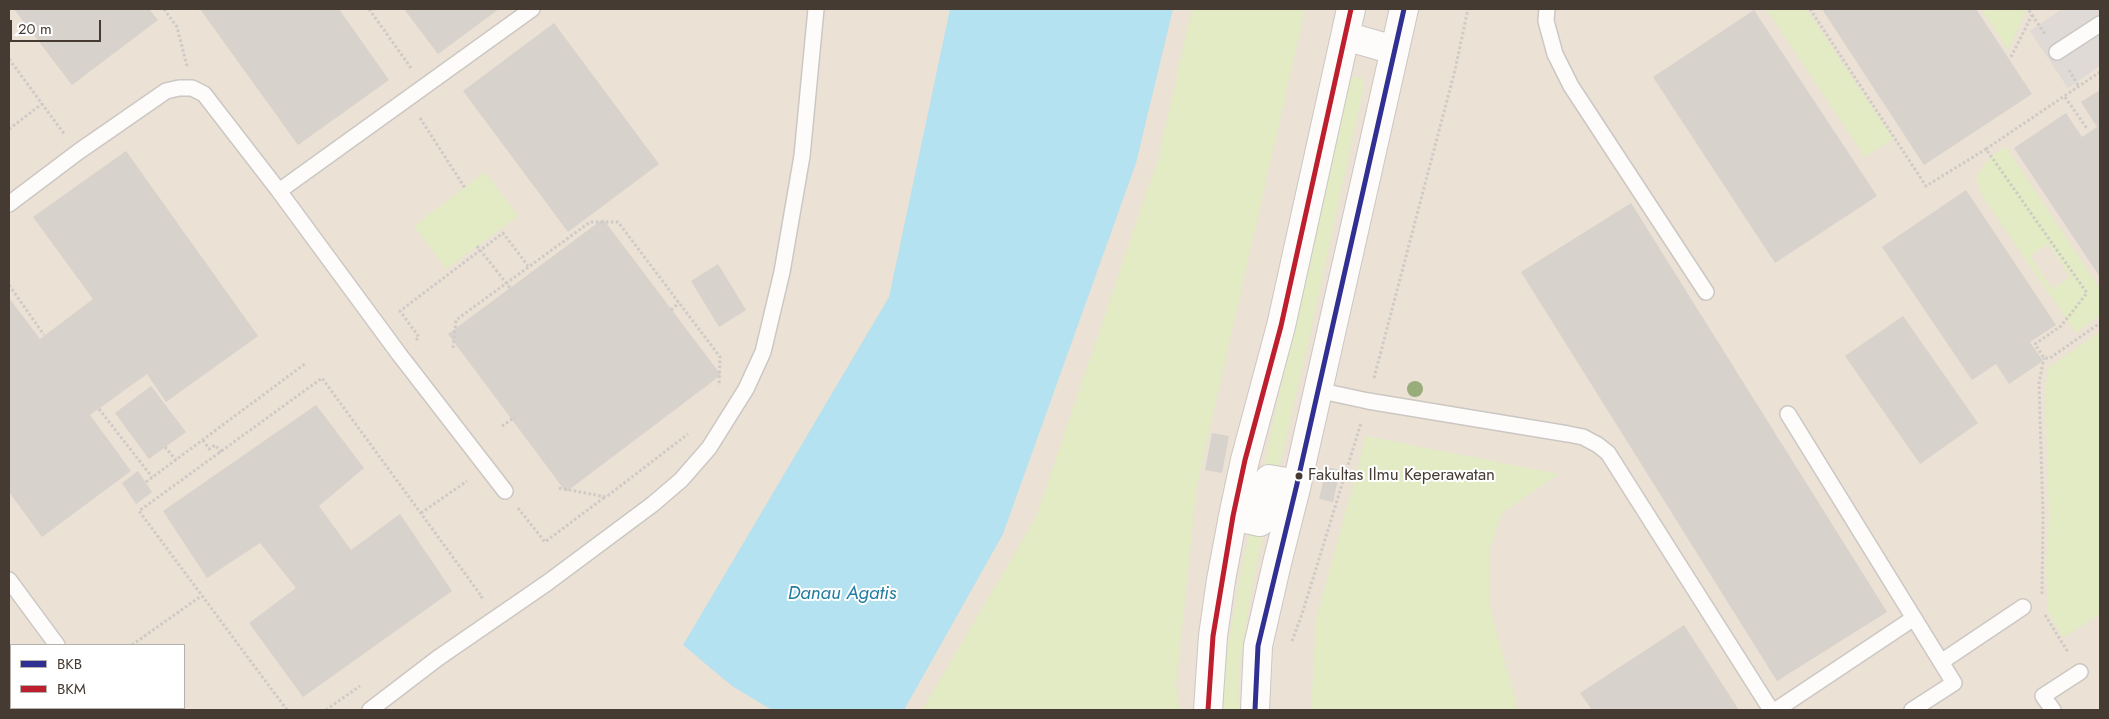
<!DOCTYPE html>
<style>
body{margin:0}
#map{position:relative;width:2109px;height:719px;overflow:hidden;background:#f0ebe6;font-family:Jost,sans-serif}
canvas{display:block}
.frame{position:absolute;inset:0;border:10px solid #453b33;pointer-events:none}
.legend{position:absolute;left:10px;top:644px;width:175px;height:65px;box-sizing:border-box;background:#fff;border:1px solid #b5b1ad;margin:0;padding:6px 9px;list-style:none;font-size:15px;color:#453b33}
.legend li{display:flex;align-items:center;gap:10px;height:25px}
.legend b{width:25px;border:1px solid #b5b1ad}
.scale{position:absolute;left:10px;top:20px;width:91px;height:22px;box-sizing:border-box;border:2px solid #453b33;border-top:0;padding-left:6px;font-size:15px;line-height:18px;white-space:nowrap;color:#453b33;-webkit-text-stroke:4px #fff;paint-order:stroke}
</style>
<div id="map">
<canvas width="2109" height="719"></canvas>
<div class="frame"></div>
<ul class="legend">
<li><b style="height:6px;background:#303092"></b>BKB</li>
<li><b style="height:6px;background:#bd1f2e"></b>BKM</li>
</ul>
<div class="scale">20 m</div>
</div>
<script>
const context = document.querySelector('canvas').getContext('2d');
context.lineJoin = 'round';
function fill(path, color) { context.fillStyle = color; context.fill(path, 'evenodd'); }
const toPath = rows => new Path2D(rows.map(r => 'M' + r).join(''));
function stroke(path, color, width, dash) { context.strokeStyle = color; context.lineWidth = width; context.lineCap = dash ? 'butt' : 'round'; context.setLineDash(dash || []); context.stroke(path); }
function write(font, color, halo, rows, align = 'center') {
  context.font = font + ' Jost,sans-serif'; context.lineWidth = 4; context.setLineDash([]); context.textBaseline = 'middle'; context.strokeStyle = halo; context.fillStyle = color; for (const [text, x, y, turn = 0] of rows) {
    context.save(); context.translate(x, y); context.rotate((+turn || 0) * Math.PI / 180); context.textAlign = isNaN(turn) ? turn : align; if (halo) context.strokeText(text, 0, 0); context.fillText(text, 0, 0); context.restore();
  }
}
const education = toPath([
 [9,9,2100,9,2100,710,9,710],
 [11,645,184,645,184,708,11,708]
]);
const green = toPath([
 [1192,9,1305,9,1197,485,1176,687,1180,710,922,710,1036,517,1158,159],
 [1766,9,1806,9,1893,139,1865,157],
 [1981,9,2022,9,2025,14,2008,50],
 [1352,77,1357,77,1363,79,1364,85,1310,335,1254,576,1240,662,1238,695,1240,710,1222,710,1220,697,1224,666,1243,562,1347,82],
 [2006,147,2100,289,2100,315,2076,333,1981,194,1976,176,1990,157],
 [2048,244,2070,277,2052,289,2030,256],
 [485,172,518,216,446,269,414,226],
 [2100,332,2100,614,2063,638,2048,611,2046,565,2049,517,2045,385,2049,367],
 [1366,436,1559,474,1502,513,1489,551,1490,608,1518,710,1311,710,1316,620]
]);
const parking = toPath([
 [2062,9,2100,9,2100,66,2068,88,2030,31]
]);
const water = toPath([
 [950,9,1173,9,1136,163,1003,534,904,710,772,710,732,686,683,645,889,297]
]);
const building = toPath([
 [14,9,149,9,158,20,72,85],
 [200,9,339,9,389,80,298,145],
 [404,9,499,9,438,54],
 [1822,9,1976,9,2032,94,1924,165],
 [1754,10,1877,196,1775,263,1653,77],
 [554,23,659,164,568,232,463,91],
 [2100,90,2100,277,2014,148,2066,113,2082,137,2097,127,2081,102],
 [126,151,258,336,166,402,147,374,90,415,131,471,42,537,9,492,9,298,40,339,93,299,33,217],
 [1966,190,2056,325,2030,342,2043,361,2009,384,1996,364,1972,380,1882,247],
 [1631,203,1887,612,1777,681,1521,272],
 [603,219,721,375,566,492,448,334],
 [718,264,746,310,719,327,691,281],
 [1903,316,1978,423,1920,464,1845,356],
 [151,386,186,432,149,459,115,413],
 [316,405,364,468,319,506,351,550,400,514,452,591,303,697,249,623,296,588,260,543,207,578,163,511],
 [1212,433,1229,436,1222,473,1205,470],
 [1327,467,1340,470,1333,502,1319,499],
 [138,471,152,492,136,504,122,483],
 [1684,625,1739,710,1592,710,1580,693],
 [146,708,179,708,181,710,148,710]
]);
const path = toPath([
 [164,9,177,27,187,66],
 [369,9,411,68],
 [1810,9,1926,186,1986,149],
 [2032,15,2045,34],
 [2011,57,2032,15,2028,9],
 [9,59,65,135],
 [2069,70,2079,87],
 [2100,72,1986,149,2087,293,2061,326,2035,344,2044,358,2050,358,2100,323],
 [2065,97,2088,130],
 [420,118,465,188],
 [9,129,42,104],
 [477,246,496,270],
 [9,285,44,335],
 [671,310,679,303],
 [416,340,419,337,400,311,503,233,528,266],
 [453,348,456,320,590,222,618,222,720,357,719,386],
 [1374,378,1455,70,1468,9],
 [99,409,152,477],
 [502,426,515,417],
 [203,440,209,449,215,445,221,452],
 [165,447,176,460],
 [146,482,306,363],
 [559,488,606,497,688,434],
 [518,508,545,542,605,497],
 [421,513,467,481],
 [2042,594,2043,516,2039,383,2044,358],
 [2045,615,2068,652],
 [1292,641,1302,614,1361,423],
 [132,645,201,596],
 [287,710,139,511,322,378,482,597,480,598],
 [326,710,360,686]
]);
const lane = toPath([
 [1547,9,1546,21,1555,54,1571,86,1706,292],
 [2057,52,2100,24],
 [279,191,532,9],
 [9,204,78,152,166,91,179,88,192,88,204,94,279,191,399,354,505,491],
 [1317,390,1368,401,1568,434,1583,437,1598,445,1608,453,1771,710],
 [1788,414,1954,683,1912,710],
 [9,580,57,645],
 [1941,662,2023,607],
 [103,708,105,710],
 [370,710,438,658,547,583,653,504,681,480,709,448,746,389,763,352,782,272,802,156,816,9],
 [1776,710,1914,618],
 [2053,710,2043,696,2080,672]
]);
const street = toPath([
 [1345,36,1394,50],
 [1233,516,1260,522,1269,479,1297,484],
 [1208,710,1213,636,1221,580,1233,516,1245,460,1281,326,1351,9],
 [1255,710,1258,646,1277,563,1297,484,1404,9]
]);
const pathBridge = toPath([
 [496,270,510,288]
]);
const bus1 = toPath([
 [1255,710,1258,646,1297,484,1404,9]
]);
const bus2 = toPath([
 [1208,710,1213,636,1233,516,1245,460,1281,326,1351,9]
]);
const trees = [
 [1415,389]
];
const markers = [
 [1299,476,4.5,"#453b33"]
];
const busNames = [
 ["Fakultas Ilmu Keperawatan",1308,476]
];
const waterNames = [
 ["Danau Agatis",842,594]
];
fill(education, '#ebe1d5');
fill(green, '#e2ebc4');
fill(parking, '#dfdad6');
fill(water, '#b4e2f0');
fill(building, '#d8d2cd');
stroke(lane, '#ccc7c2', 18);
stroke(street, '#ccc7c2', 30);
stroke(path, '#cecac6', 3, [2.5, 2.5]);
stroke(lane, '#fdfcfb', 15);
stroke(street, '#fdfcfb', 28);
stroke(pathBridge, '#cecac6', 3, [2.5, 2.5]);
stroke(bus1, '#303092', 5);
stroke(bus2, '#bd1f2e', 5);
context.fillStyle = '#99ad7b';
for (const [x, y] of trees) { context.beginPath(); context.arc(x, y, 8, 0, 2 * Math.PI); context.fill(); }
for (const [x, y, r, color] of markers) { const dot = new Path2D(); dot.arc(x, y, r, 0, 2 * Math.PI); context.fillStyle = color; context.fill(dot); stroke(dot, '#fff', 2); }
write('17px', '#453b33', '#fff', busNames, 'left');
write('italic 19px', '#227d9f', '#fff', waterNames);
</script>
